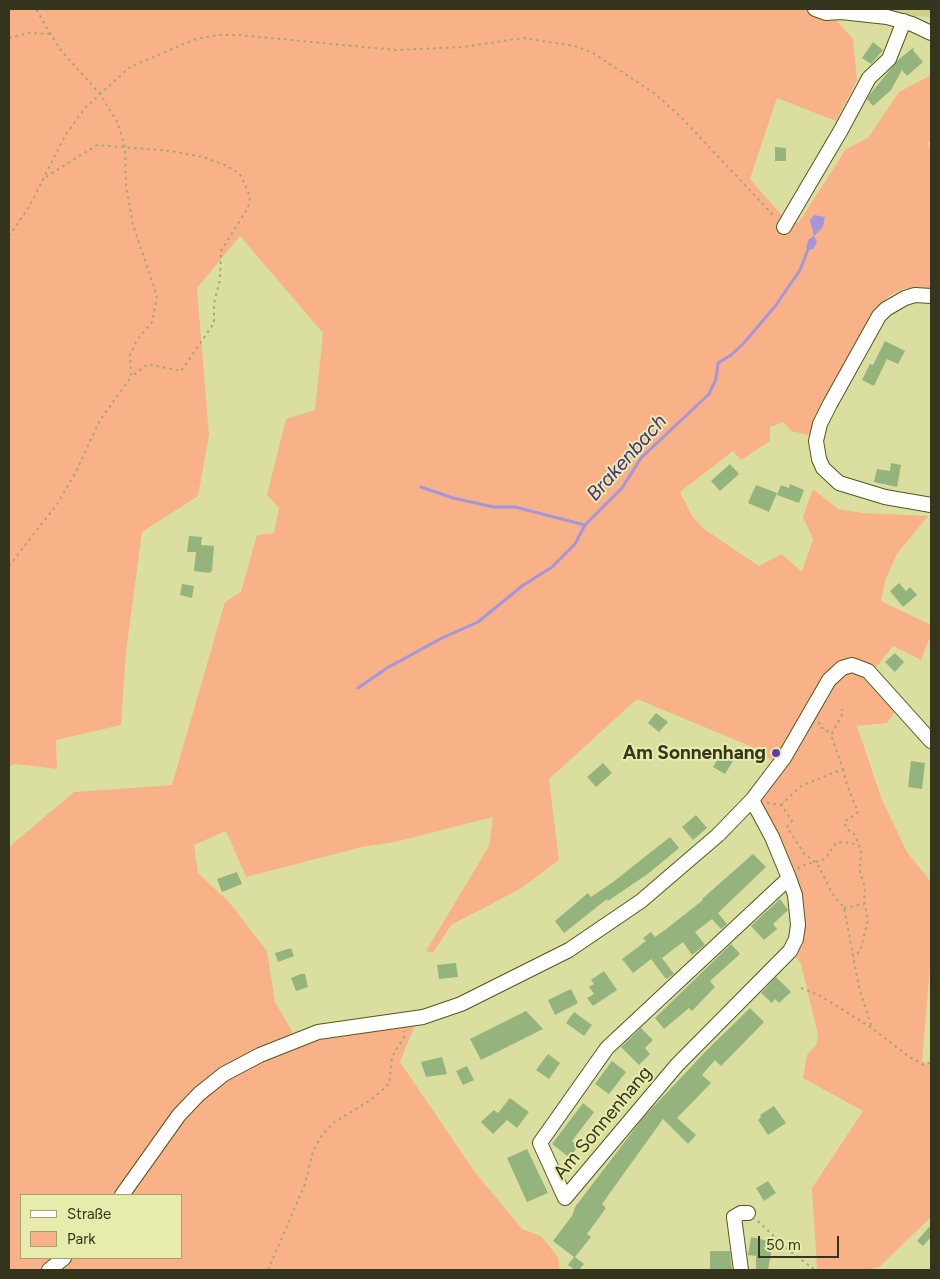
<!DOCTYPE html>
<meta charset="utf-8">
<style>
body{margin:0}
#map{position:relative;width:940px;height:1279px;overflow:hidden;background:#dadfa0;font-family:Figtree,sans-serif}
canvas{display:block}
.frame{position:absolute;inset:0;border:10px solid #34351c;pointer-events:none}
.legend{position:absolute;left:20px;top:1194px;width:162px;height:65px;box-sizing:border-box;background:#e7ecad;border:1px solid #9fa373;margin:0;padding:6px 9px;list-style:none;font-size:15px;color:#34351c}
.legend li{display:flex;align-items:center;gap:10px;height:25px}
.legend b{width:25px;border:1px solid #9fa373}
.scale{position:absolute;left:758px;top:1236px;width:81px;height:22px;box-sizing:border-box;border:2px solid #34351c;border-top:0;padding-left:6px;font-size:15px;line-height:18px;white-space:nowrap;color:#34351c;-webkit-text-stroke:4px #e7ecad;paint-order:stroke}
</style>
<div id="map">
<canvas width="940" height="1279"></canvas>
<div class="frame"></div>
<ul class="legend">
<li><b style="height:6px;background:#fff"></b>Straße</li>
<li><b style="height:14px;background:#f9b287"></b>Park</li>
</ul>
<div class="scale">50 m</div>
</div>
<script>
const context = document.querySelector('canvas').getContext('2d');
context.lineJoin = 'round';
function fill(path, color) { context.fillStyle = color; context.fill(path, 'evenodd'); }
const toPath = rows => new Path2D(rows.map(r => 'M' + r).join(''));
function stroke(path, color, width, dash) { context.strokeStyle = color; context.lineWidth = width; context.lineCap = dash ? 'butt' : 'round'; context.setLineDash(dash || []); context.stroke(path); }
function write(font, color, halo, rows, align = 'center') {
  context.font = font + ' Figtree,sans-serif'; context.lineWidth = 4; context.setLineDash([]); context.textBaseline = 'middle'; context.strokeStyle = halo; context.fillStyle = color; for (const [text, x, y, turn = 0] of rows) {
    context.save(); context.translate(x, y); context.rotate((+turn || 0) * Math.PI / 180); context.textAlign = isNaN(turn) ? turn : align; if (halo) context.strokeText(text, 0, 0); context.fillText(text, 0, 0); context.restore();
  }
}
const built = toPath([
 [858,9,931,9,931,17,912,16,911,21]
]);
const green = toPath([
 [9,9,806,9,836,20,853,39,857,80,836,121,777,98,750,179,787,221,799,222,846,149,868,138,899,92,931,75,931,140,928,142,931,155,931,289,918,287,902,289,889,296,873,312,814,419,809,435,791,431,783,422,770,427,770,441,741,460,733,451,680,492,692,516,704,529,759,566,782,554,802,572,813,539,803,517,813,489,838,509,863,513,928,516,897,554,886,578,881,601,931,625,931,635,921,660,893,646,866,680,896,710,887,723,857,726,882,800,907,852,931,882,931,955,922,1061,931,1066,931,1217,879,1267,867,1270,817,1270,812,1188,863,1111,803,1078,807,1055,816,1045,818,1035,801,964,792,951,800,912,755,802,782,767,750,746,637,699,549,779,559,860,520,889,451,925,433,953,426,951,489,846,493,817,395,842,362,847,246,877,226,831,194,845,198,873,229,902,267,951,275,1002,291,1029,297,1047,341,1032,416,1022,400,1062,474,1171,522,1229,541,1236,558,1257,560,1270,9,1270,9,847,74,792,172,785,225,602,241,592,257,535,274,533,279,508,267,495,286,419,315,410,323,333,240,236,197,288,209,435,198,496,142,532,126,652,121,725,56,740,57,769,16,764,9,766],
 [21,1195,181,1195,181,1258,21,1258]
]);
const water = toPath([
 [814,215,825,217,823,227,814,236,817,242,813,249,808,250,806,247,809,239,814,236,810,220]
]);
const stream = toPath([
 [421,487,453,498,494,507,515,507,585,525],
 [358,688,387,668,442,638,478,622,522,586,552,567,575,544,585,525,622,488,641,458,709,394,716,379,718,363,731,355,744,343,776,305,800,270,809,247]
]);
const building = toPath([
 [873,42,883,50,871,64,862,58],
 [914,47,913,50,923,62,907,76,902,70,891,90,873,106,867,99,871,93,898,60],
 [775,147,786,148,786,161,775,161],
 [885,341,905,351,898,364,887,359,874,386,862,380,870,364,873,365],
 [891,463,901,465,897,487,874,482,877,469,890,471],
 [730,464,739,474,720,491,711,481],
 [790,484,804,490,799,503,777,495,781,485,789,488],
 [756,485,777,493,769,512,748,503],
 [189,536,202,537,201,545,214,546,212,571,209,573,194,571,196,552,187,552],
 [899,583,906,591,910,587,917,595,903,607,890,591],
 [182,584,194,586,192,598,180,595],
 [895,653,904,662,895,672,885,662],
 [656,713,668,722,659,732,648,723],
 [725,748,737,755,725,774,713,767],
 [911,761,925,763,922,789,908,787],
 [603,763,612,773,596,787,587,777],
 [696,815,707,828,693,840,682,827],
 [670,837,679,848,649,873,608,901,607,899,564,933,555,921,588,893,591,897,613,882],
 [753,854,766,867,718,913,727,924,721,929,712,919,695,932,705,945,692,955,683,942,662,958,674,974,666,979,651,959,633,973,622,959,646,941,643,938,651,932,655,937,665,930,703,900,702,899],
 [237,872,242,884,222,892,217,879],
 [780,899,788,910,773,924,777,929,764,940,751,926],
 [731,944,740,954,710,981,715,987,692,1011,689,1008,664,1029,655,1018],
 [291,948,294,956,278,962,275,953],
 [456,963,458,977,439,979,437,965],
 [604,971,617,990,593,1006,587,998,594,994,589,987,594,984,591,980],
 [301,974,305,974,308,987,296,991,291,978],
 [776,977,791,992,779,1003,775,999,772,1003,761,993],
 [571,989,578,1003,555,1015,548,1000],
 [750,1008,764,1022,721,1066,715,1060,702,1075,711,1083,677,1118,696,1135,688,1144,663,1119,602,1204,606,1208,587,1234,591,1237,575,1257,584,1264,579,1270,575,1270,568,1265,574,1257,553,1241,572,1216,575,1207,643,1118,706,1051],
 [526,1011,543,1029,481,1060,470,1039],
 [574,1012,592,1025,584,1036,566,1023],
 [641,1028,653,1040,645,1048,650,1054,639,1065,621,1047],
 [548,1054,560,1063,549,1079,536,1070],
 [442,1057,447,1074,426,1077,421,1062],
 [612,1061,626,1072,609,1094,595,1084],
 [467,1066,474,1080,463,1085,456,1071],
 [510,1098,529,1112,517,1128,507,1120,493,1134,481,1122,494,1110,498,1113],
 [583,1103,594,1112,572,1141,578,1146,570,1158,552,1144],
 [774,1106,786,1123,768,1135,758,1120,761,1117,760,1115],
 [527,1149,548,1193,527,1202,507,1158],
 [768,1181,776,1193,764,1201,756,1188],
 [931,1225,931,1237,923,1246,917,1241],
 [751,1237,773,1242,768,1270,756,1270,756,1256,748,1255],
 [710,1251,730,1251,732,1270,710,1270]
]);
const path = toPath([
 [9,38,29,33,51,34],
 [46,177,97,145,171,151,203,157,225,165,239,173,244,182,250,197,248,208,221,251,220,280,214,303,214,323,181,371,148,364,132,376],
 [9,236,29,207,66,134,85,108,100,94,130,67,193,40,217,35,238,35,396,50,463,47,523,38,575,46,593,53,654,93,680,116,775,217],
 [9,566,58,503,76,472,100,420,131,377,130,355,137,340,152,322,157,296,133,225,126,186,125,148,118,123,100,94,59,48,36,9],
 [819,722,821,728,825,728,831,735],
 [843,769,847,785,858,812,844,822,847,829,855,835,861,850,860,872,865,888,864,901,868,920,860,951,853,957],
 [767,803,781,805,792,821,787,827,805,855,817,863,832,893,844,908,859,987,872,1028],
 [781,805,801,786,843,769,831,735,842,715,842,709],
 [798,869,801,866,825,859,836,843,843,842,856,844],
 [844,908,864,904],
 [801,988,819,995,872,1028,908,1056,924,1065,931,1062],
 [758,1221,786,1248,815,1270],
 [268,1270,305,1184,313,1151,322,1135,333,1123,372,1099,389,1084,392,1057,404,1037,404,1031]
]);
const minor = toPath([
 [815,9,826,13,841,12,887,17,912,24,931,33],
 [784,227,841,130,869,78,889,59,904,21],
 [931,296,915,295,905,298,886,309,879,316,830,404,820,424,816,441,819,459,823,468,839,483,885,497,931,505],
 [752,800,772,837,789,878,795,895,798,925,796,939,790,951,677,1065,565,1198,540,1143,542,1140,607,1048,789,878],
 [122,1195,179,1115,199,1094,224,1074,260,1055,318,1032,423,1017,461,1004,569,950,641,901,718,835,752,800,784,758,829,680,842,668,852,665,868,671,931,741],
 [49,1270,64,1258],
 [741,1270,734,1217,741,1213,748,1213]
]);
const markers = [
 [776,753,5,"#603cb4"]
];
const poiNames = [
 ["Am Sonnenhang",766,753]
];
const streetNames = [
 ["Am Sonnenhang",603,1123,-50]
];
const waterNames = [
 ["Brakenbach",627,458,-48]
];
fill(built, '#cdd18d');
fill(green, '#f9b287');
fill(water, '#a396dd');
stroke(stream, '#a396dd', 3);
fill(building, '#95b37d');
stroke(minor, '#54571a', 16);
stroke(path, '#a4a775', 2, [2.5, 4]);
stroke(minor, '#fff', 14);
for (const [x, y, r, color] of markers) { const dot = new Path2D(); dot.arc(x, y, r, 0, 2 * Math.PI); context.fillStyle = color; context.fill(dot); stroke(dot, '#e7ecad', 2); }
write('bold 19px', '#34351c', '#e7ecad', poiNames, 'right');
write('19px', '#34351c', '#e7ecad', streetNames);
write('italic 20px', '#452d80', '#e7ecad', waterNames);
</script>
